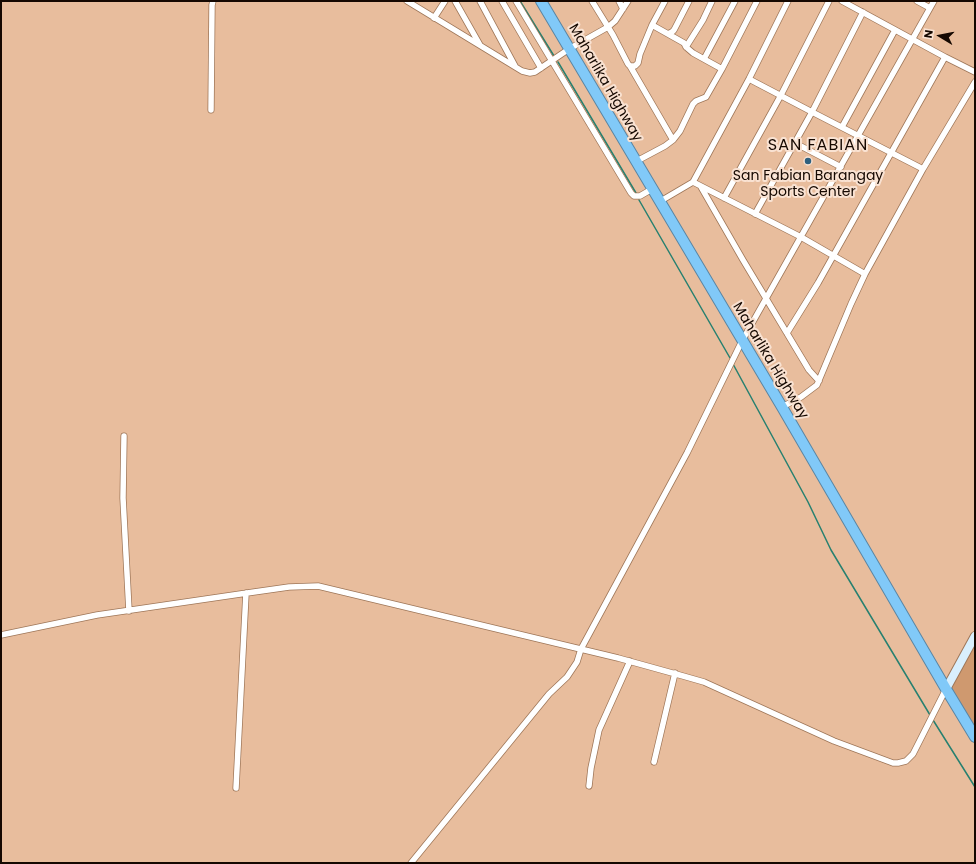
<!DOCTYPE html>
<style>
body{margin:0}
#map{position:relative;width:976px;height:864px;overflow:hidden;background:#e8bd9d;font-family:Poppins,sans-serif}
canvas{display:block}
.frame{position:absolute;inset:0;border:2px solid #150801;pointer-events:none}
.north{position:absolute;left:920px;top:16px;width:40px;height:40px;-webkit-text-stroke:3px #f9e2d2;paint-order:stroke;rotate:280deg;font-size:11px;font-weight:700;line-height:16px;text-align:center;color:#150801}
.north::after{content:'';display:block;margin:auto;width:14px;height:18px;background:#150801;clip-path:polygon(50% 0,100% 100%,50% 72%,0 100%)}
</style>
<div id="map">
<canvas width="976" height="864"></canvas>
<div class="frame"></div>
<div class="north">N</div>
</div>
<script>
const context = document.querySelector('canvas').getContext('2d');
context.lineJoin = 'round';
function fill(path, color) { context.fillStyle = color; context.fill(path, 'evenodd'); }
const toPath = rows => new Path2D(rows.map(r => 'M' + r).join(''));
function stroke(path, color, width, dash) { context.strokeStyle = color; context.lineWidth = width; context.lineCap = dash ? 'butt' : 'round'; context.setLineDash(dash || []); context.stroke(path); }
function write(font, color, halo, rows, align = 'center') {
  context.font = font + ' Poppins,sans-serif'; context.lineWidth = 4; context.setLineDash([]); context.textBaseline = 'middle'; context.strokeStyle = halo; context.fillStyle = color; for (const [text, x, y, turn = 0] of rows) {
    context.save(); context.translate(x, y); context.rotate((+turn || 0) * Math.PI / 180); context.textAlign = isNaN(turn) ? turn : align; if (halo) context.strokeText(text, 0, 0); context.fillText(text, 0, 0); context.restore();
  }
}
const green = toPath([
 [975,642,975,729,949,689]
]);
const stream = toPath([
 [520,1,554,56],
 [558,62,636,193],
 [639,200,730,358],
 [733,364,808,502,831,550,930,715],
 [933,720,975,787]
]);
const street = toPath([
 [407,1,522,71,530,73,535,72,569,49,608,27,615,21,628,1],
 [455,1,480,45],
 [480,1,515,66],
 [502,1,541,68],
 [516,1,631,193,634,196,640,196,652,189],
 [592,1,613,35,628,64,630,66,635,66,638,63,640,54,652,25],
 [619,1,623,9],
 [665,1,652,25,668,34,672,32,674,30,689,1],
 [712,1,703,20,686,47,693,53,722,69],
 [842,1,945,57,975,72],
 [917,1,930,8],
 [434,18,445,1],
 [668,34,684,43,686,47],
 [704,59,735,1],
 [630,66,673,140],
 [749,79,812,112,923,169],
 [211,110,212,5,213,1],
 [842,127,895,30],
 [795,143,841,167],
 [635,162,665,146,673,140,680,131,693,104,696,101,706,97,722,69,757,1],
 [693,182,801,237,865,274],
 [701,187,743,260,809,370,819,381],
 [724,198,781,95,829,1],
 [659,202,693,182,749,79,788,1],
 [755,214,812,112,863,12],
 [787,333,818,283,945,57],
 [782,407,801,397,817,385,851,304,865,274,923,169,975,82],
 [124,436,123,498,129,611],
 [1,635,97,615,254,592,289,587,318,586,618,658,683,676,704,682,834,741,893,763,898,763,906,761,913,754,946,689],
 [654,762,675,673],
 [589,786,591,768,599,730,630,661],
 [236,788,246,593],
 [411,863,549,694,567,677,577,662,581,649,687,453,742,341,934,1]
]);
const secondary = toPath([
 [946,689,975,636]
]);
const highway = toPath([
 [541,1,782,407,946,689,975,737]
]);
const markers = [
 [808,161,4,"#2f607e"]
];
const streetNames = [
 ["Maharlika Highway",605,83,60],
 ["Maharlika Highway",770,361,59]
];
const poiNames = [
 ["San Fabian Barangay",808,176],
 ["Sports Center",808,192]
];
const quarterNames = [
 ["SAN FABIAN",818,146]
];
fill(green, '#cf996f');
stroke(stream, '#278070', 1.5);
stroke(street, '#9e7658', 7);
stroke(secondary, '#9e7658', 10);
stroke(highway, '#5b85a2', 12);
stroke(street, '#fff', 5.5);
stroke(secondary, '#d9effd', 8);
stroke(highway, '#81c9f8', 10);
for (const [x, y, r, color] of markers) { const dot = new Path2D(); dot.arc(x, y, r, 0, 2 * Math.PI); context.fillStyle = color; context.fill(dot); stroke(dot, '#f9e2d2', 1.5); }
write('14px', '#150801', '#f9e2d2', streetNames);
write('14px', '#150801', '#f9e2d2', poiNames);
context.letterSpacing = '1px';
write('16px', '#150801', '#f9e2d2', quarterNames);
context.letterSpacing = '0px';
</script>
